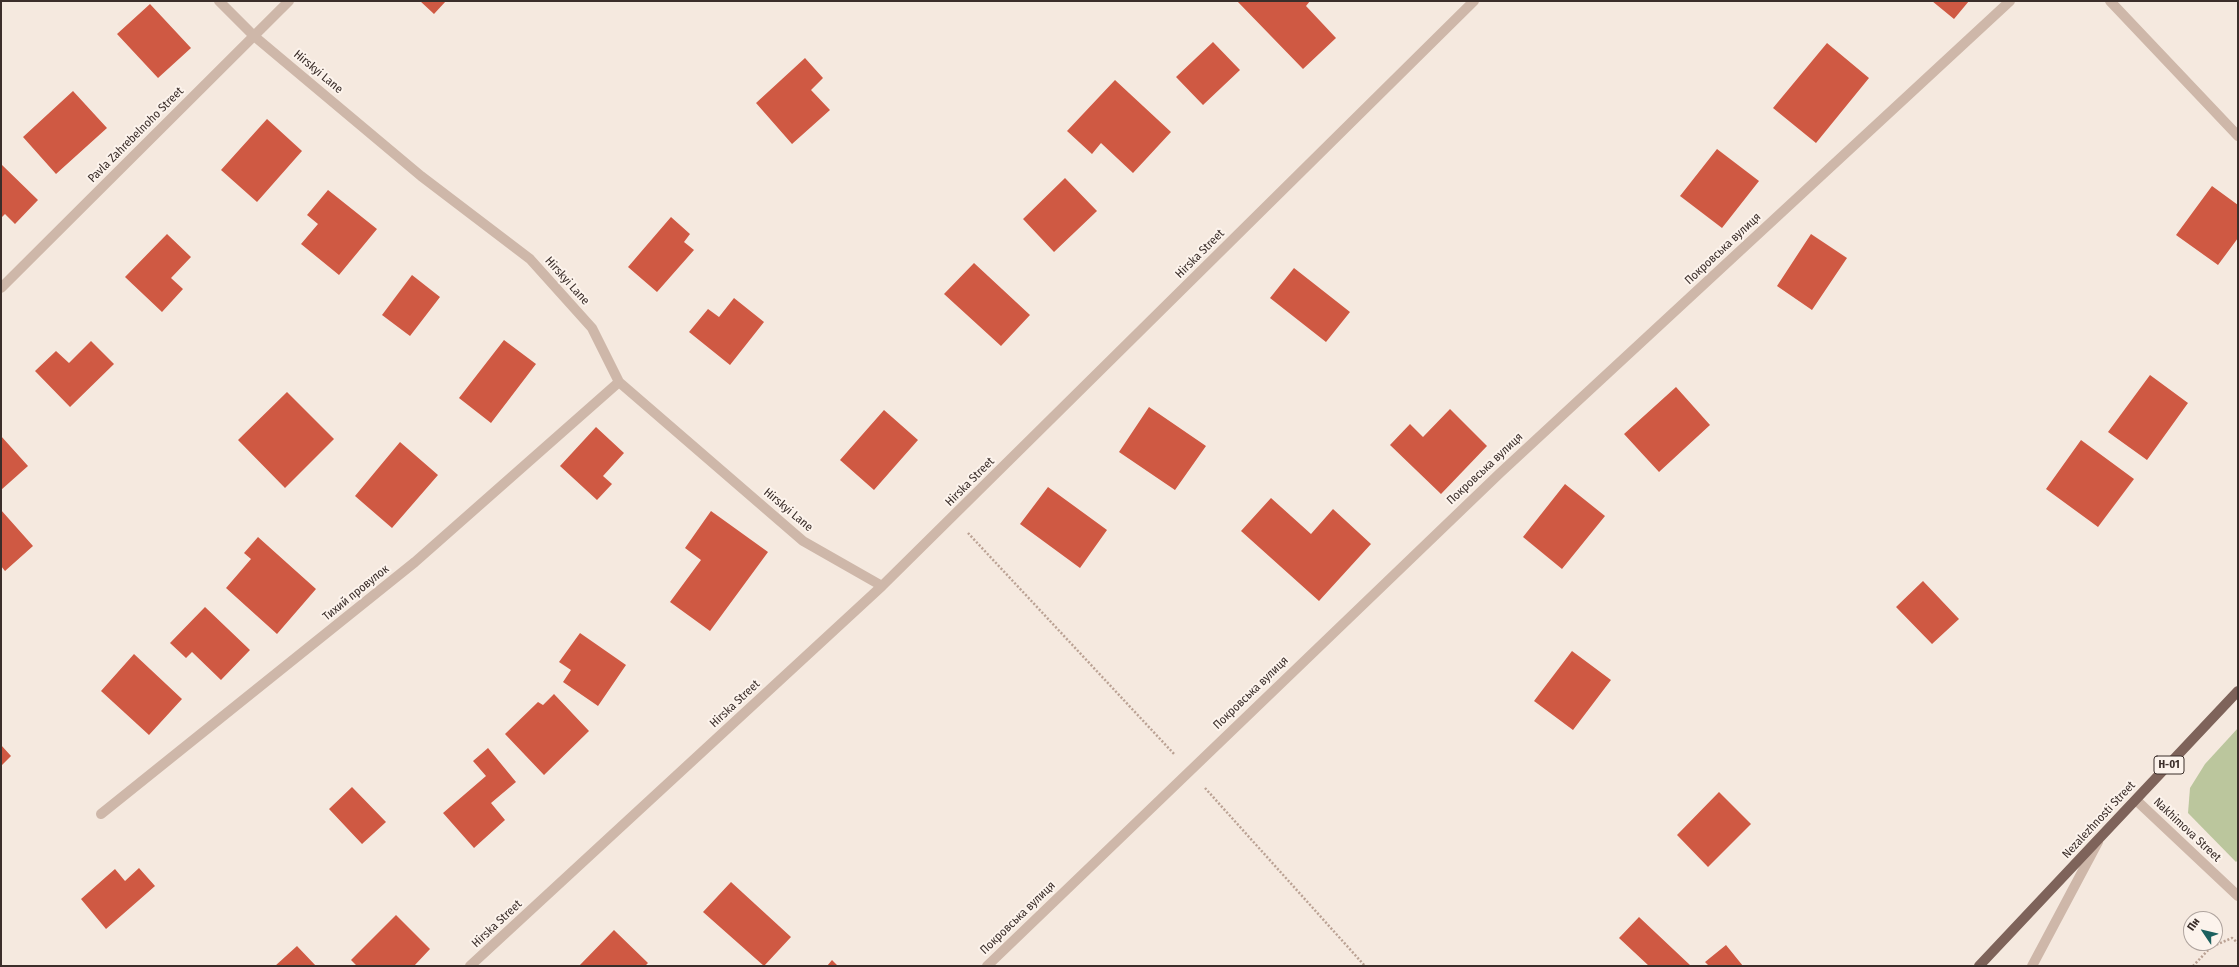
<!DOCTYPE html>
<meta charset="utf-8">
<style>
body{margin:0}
#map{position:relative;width:2239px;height:967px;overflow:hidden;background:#f5e9df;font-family:"Fira Sans Condensed",sans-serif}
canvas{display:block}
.frame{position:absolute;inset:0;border:2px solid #3b2e2a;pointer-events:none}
.north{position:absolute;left:2183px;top:911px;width:40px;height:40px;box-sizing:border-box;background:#fcf3ec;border:1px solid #afa49e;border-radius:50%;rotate:305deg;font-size:11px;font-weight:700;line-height:16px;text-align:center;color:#3b2e2a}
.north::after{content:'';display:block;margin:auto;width:14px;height:18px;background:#1b605f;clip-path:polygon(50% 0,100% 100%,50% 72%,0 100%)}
</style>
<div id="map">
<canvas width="2239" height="967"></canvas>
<div class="frame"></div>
<div class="north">Пн</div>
</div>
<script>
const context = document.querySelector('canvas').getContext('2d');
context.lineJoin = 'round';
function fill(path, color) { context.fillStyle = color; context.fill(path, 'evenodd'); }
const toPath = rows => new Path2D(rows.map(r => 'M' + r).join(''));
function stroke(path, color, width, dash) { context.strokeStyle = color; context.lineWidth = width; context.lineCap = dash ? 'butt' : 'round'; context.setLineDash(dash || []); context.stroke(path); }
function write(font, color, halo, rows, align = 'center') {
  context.font = font + ' "Fira Sans Condensed",sans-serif'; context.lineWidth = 4; context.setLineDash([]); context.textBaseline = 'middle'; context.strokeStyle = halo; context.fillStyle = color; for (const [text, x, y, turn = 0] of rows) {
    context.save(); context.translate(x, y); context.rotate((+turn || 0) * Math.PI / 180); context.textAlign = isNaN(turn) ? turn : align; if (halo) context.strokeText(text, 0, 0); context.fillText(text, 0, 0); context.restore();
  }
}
const green = toPath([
 [2238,728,2238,860,2236,862,2188,813,2190,788,2205,764]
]);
const building = toPath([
 [420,1,446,1,434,14],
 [1237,1,1310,1,1306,6,1336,38,1303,69],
 [1932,1,1969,1,1954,19],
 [150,4,191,48,158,78,117,34],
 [1213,42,1240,70,1203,105,1176,77],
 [1827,43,1869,78,1816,143,1773,108],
 [805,58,823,78,811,90,830,110,792,144,756,103],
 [1115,80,1171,132,1133,173,1101,143,1092,154,1067,131],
 [73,91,107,128,56,174,23,137],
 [267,119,302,151,257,202,221,170],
 [1717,149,1759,181,1722,228,1680,196],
 [1,164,38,200,15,224,5,214,1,218],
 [1065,178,1097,211,1054,252,1023,219],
 [2212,186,2238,205,2238,238,2218,265,2176,235],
 [328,190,377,229,339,275,301,244,318,224,307,215],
 [671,217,690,234,684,242,694,250,657,292,628,267],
 [167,234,191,257,171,278,183,289,162,312,125,277],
 [1811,234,1847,258,1812,310,1777,286],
 [974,263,1030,315,1001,346,944,294],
 [1294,268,1350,312,1326,342,1270,298],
 [412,275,440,297,410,336,382,315],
 [734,298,764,322,730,365,689,332,708,309,719,317],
 [504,340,536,364,491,423,459,398],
 [91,341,114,364,70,407,35,371,56,351,69,363],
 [2150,375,2188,403,2147,460,2108,432],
 [1676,387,1710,425,1659,472,1624,434],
 [287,392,334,439,285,488,238,440],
 [1149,407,1206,446,1175,490,1119,452],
 [1450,409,1487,446,1441,494,1390,445,1410,424,1423,437],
 [884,410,918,440,874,490,840,460],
 [596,427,624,453,603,476,612,484,597,500,560,466],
 [1,436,28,466,1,490],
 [2081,440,2134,479,2098,527,2046,489],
 [400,442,438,475,392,528,355,496],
 [1565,484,1605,516,1562,569,1523,537],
 [1048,487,1107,530,1080,568,1020,524],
 [1271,498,1311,534,1333,509,1371,544,1319,601,1241,531],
 [1,510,33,546,5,571,1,566],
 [711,511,768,552,710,631,670,602,701,560,685,548],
 [258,537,316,589,277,634,226,588,251,559,244,553],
 [1923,581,1959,619,1932,644,1896,607],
 [205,607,250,650,221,680,192,652,186,658,170,643],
 [580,633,626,665,598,706,563,682,571,670,559,662],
 [1572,651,1611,680,1573,730,1534,701],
 [134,654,182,699,149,735,101,691],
 [554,694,589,731,544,775,505,734,538,702,543,705],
 [1,745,11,756,1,766],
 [488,748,516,782,491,803,505,820,474,848,443,813,486,776,473,761],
 [352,787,386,822,362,844,329,809],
 [1719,792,1751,824,1708,867,1677,835],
 [139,868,155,886,106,929,81,899,115,869,125,881],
 [731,882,791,937,764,966,703,912],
 [396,915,430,949,414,966,357,966,351,960],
 [1639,917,1691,966,1649,966,1619,938],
 [614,930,648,963,645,966,579,966],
 [1726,945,1743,966,1709,966,1705,962],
 [297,946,316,966,275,966],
 [832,960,838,966,827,966]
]);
const path = toPath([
 [968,533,1175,755],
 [1205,788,1365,966],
 [2193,966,2211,947,2232,938,2238,943]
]);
const service = toPath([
 [2032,966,2098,842]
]);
const minor = toPath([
 [219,1,254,36,421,176,530,259,592,328,619,382,803,541,882,586],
 [2110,1,2238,136],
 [1,288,289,1],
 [2136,800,2238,896],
 [101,814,415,562,619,382],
 [470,966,882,586,1474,1],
 [987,966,1500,473,2010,1]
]);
const primary = toPath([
 [1979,966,2238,691]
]);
const shields = [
 [2169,765,30]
];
const shieldNames = [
 ["Н-01",2169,765]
];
const streetNames = [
 ["Hirskyi Lane",318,72,40],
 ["Pavla Zahrebelnoho Street",136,135,-45],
 ["Покровська вулиця",1723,249,-43],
 ["Hirska Street",1200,254,-45],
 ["Hirskyi Lane",567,281,48],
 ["Покровська вулиця",1485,469,-43],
 ["Hirska Street",970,482,-45],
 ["Hirskyi Lane",788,510,40],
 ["Тихий провулок",356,593,-39],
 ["Покровська вулиця",1251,693,-44],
 ["Hirska Street",735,704,-43],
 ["Nezalezhnosti Street",2099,820,-47],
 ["Nakhimova Street",2187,830,43],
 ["Покровська вулиця",1018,918,-44],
 ["Hirska Street",497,924,-43]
];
fill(green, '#bbc69d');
fill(building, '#cf5943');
stroke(path, '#baa193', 2.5, [2, 2]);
stroke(service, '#ceb7a9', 10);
stroke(minor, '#ceb7a9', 10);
stroke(primary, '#7e635a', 10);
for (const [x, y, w] of shields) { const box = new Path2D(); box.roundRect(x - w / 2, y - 9, w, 18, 3); context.fillStyle = '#fcf3ec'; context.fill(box); stroke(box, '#3b2e2a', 1); }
write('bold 11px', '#3b2e2a', null, shieldNames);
write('12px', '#3b2e2a', '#fcf3ec', streetNames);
</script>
